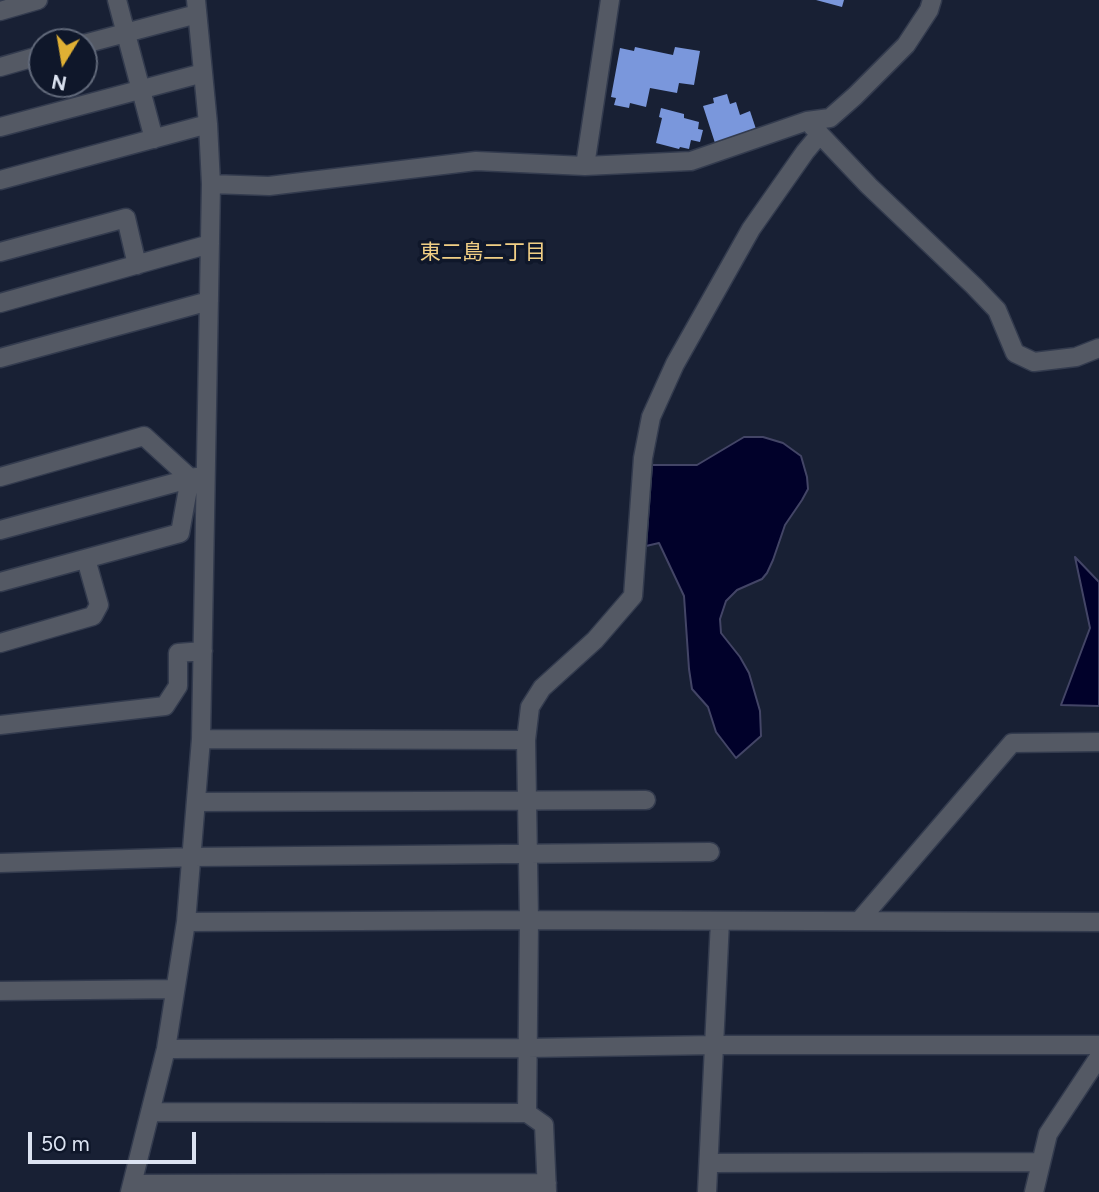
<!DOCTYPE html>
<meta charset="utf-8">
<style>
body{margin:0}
#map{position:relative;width:1099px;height:1192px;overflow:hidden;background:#182034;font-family:Figtree,sans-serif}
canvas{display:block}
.north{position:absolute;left:28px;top:28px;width:70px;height:70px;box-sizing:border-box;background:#0f172a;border:2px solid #61697a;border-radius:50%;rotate:191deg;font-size:19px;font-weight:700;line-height:28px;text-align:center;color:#dce3f1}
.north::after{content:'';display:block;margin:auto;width:24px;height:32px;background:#e0b034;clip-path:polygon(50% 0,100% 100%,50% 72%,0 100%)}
.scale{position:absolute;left:28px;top:1132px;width:168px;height:32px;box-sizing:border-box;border:4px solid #dce3f1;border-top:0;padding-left:9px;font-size:21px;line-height:24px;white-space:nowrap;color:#dce3f1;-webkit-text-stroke:5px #0f172a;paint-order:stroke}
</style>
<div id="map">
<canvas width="1099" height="1192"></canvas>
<div class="north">N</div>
<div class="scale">50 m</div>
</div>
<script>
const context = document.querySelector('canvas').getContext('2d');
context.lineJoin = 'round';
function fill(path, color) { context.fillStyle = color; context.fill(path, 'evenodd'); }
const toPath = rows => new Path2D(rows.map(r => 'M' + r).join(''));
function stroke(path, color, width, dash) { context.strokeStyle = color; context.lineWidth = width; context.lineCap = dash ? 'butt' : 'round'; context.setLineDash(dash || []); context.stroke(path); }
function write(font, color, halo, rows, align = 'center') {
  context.font = font + ' Figtree,"Noto Sans JP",sans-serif'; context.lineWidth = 7; context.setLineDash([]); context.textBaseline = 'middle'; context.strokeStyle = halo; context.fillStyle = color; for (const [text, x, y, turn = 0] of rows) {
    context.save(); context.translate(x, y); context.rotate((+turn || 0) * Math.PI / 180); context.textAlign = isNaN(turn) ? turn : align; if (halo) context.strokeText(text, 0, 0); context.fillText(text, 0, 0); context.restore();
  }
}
const water = toPath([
 [744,437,763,437,783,443,801,456,807,477,808,489,802,500,785,525,773,560,767,573,762,579,737,590,726,601,720,619,721,633,740,657,749,673,760,711,761,736,736,758,716,732,708,707,692,689,689,669,684,596,659,543,646,546,652,465,697,465,744,437],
 [1075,557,1099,582,1099,706,1061,705,1090,628,1075,557]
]);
const building = toPath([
 [816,0,844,0,842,7],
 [635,47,673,55,675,47,700,51,694,85,679,83,677,93,650,88,646,107,630,103,629,108,614,105,616,98,611,97,620,48,634,51],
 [727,94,730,104,736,102,740,115,750,111,756,129,715,143,703,106,714,103,713,98],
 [661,108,684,114,684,118,699,122,698,129,703,130,700,142,691,140,689,149,680,147,679,149,656,143,662,118,659,117]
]);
const minor = toPath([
 [117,0,154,139],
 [0,11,38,0],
 [84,44,197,14],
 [0,67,42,55],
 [812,126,869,186,974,286,997,310,1015,353,1034,362,1076,357,1099,348],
 [0,127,203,73],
 [585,166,610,0],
 [0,180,208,124],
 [211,184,269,186,476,161,585,166,691,161,807,121,830,118,855,96,906,45,929,10,932,0],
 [0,252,126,218,137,265],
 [0,303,210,244],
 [0,358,209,301],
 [0,477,144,436,190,478,180,533,0,582],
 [0,530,196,477],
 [0,643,93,616,99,605,86,559],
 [0,725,165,706,178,686,178,653,203,651],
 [201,739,526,740],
 [196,802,646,800],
 [0,863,193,857,710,852],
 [859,921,1012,743,1099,742],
 [186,922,529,920,1099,922],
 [0,991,175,989],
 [166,1049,528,1048,715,1045,1099,1045],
 [150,1112,527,1113],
 [709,1163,1041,1162],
 [132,1184,547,1183],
 [130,1192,166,1049,186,922,201,739,211,184,208,124,196,0],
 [547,1192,544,1125,527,1113,529,920,526,740,530,707,542,688,595,640,633,596,643,458,651,417,675,364,751,229,805,152,820,134],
 [707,1192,720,921],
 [1034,1192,1048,1134,1099,1057]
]);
const neighbourhoodNames = [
 ["東二島二丁目",483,253]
];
fill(water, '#01012a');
stroke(water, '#434566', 2);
fill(building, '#7a97dc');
stroke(minor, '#333b4e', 21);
stroke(minor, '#545964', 18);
write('21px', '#f1cf85', '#0f172a', neighbourhoodNames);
</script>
